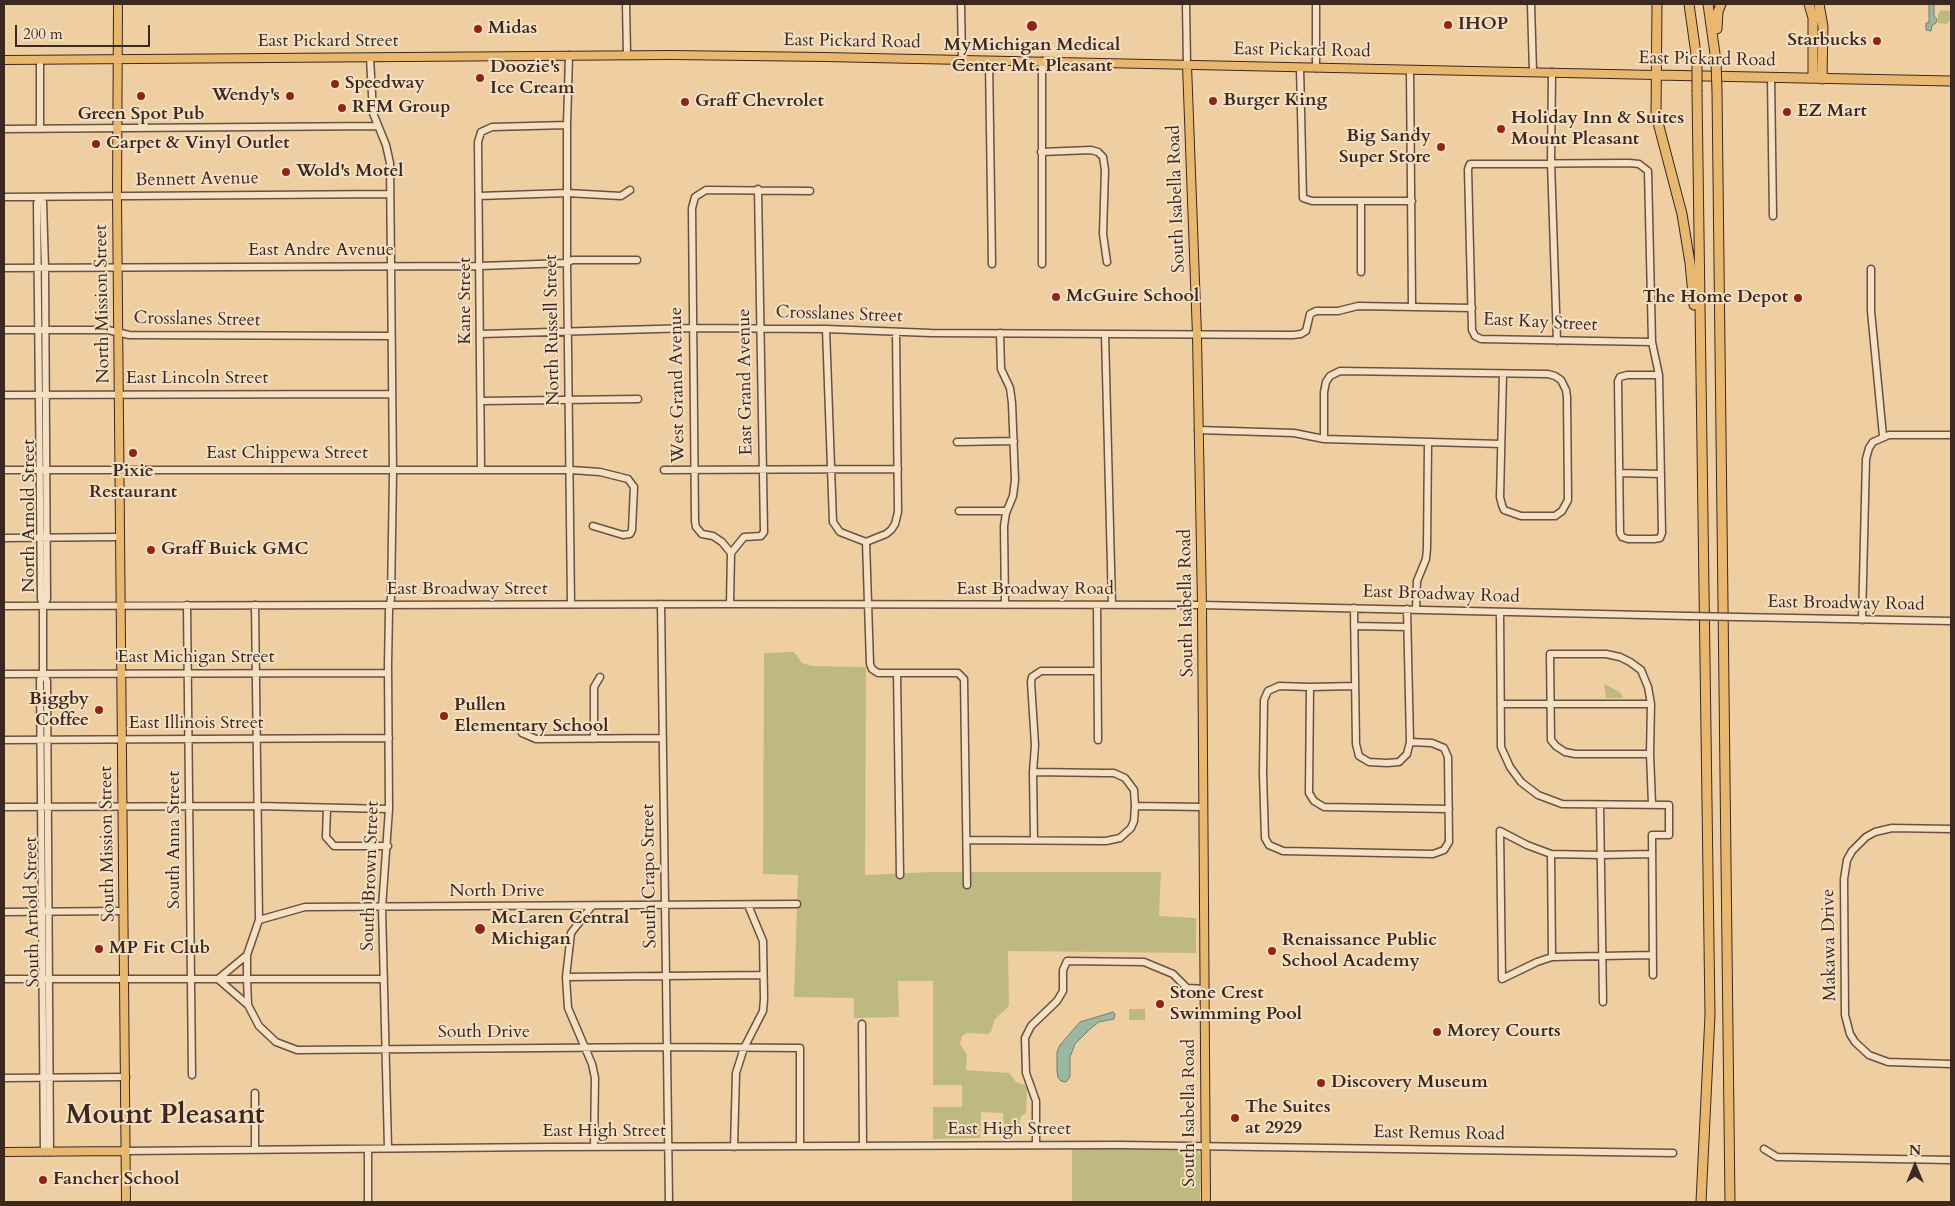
<!DOCTYPE html>
<style>
body{margin:0}
#map{position:relative;width:1955px;height:1206px;overflow:hidden;background:#efcfa2;font-family:Cardo,serif}
canvas{display:block}
.frame{position:absolute;inset:0;border:5px solid #3b281f;pointer-events:none}
.north{position:absolute;left:1890px;top:1141px;width:50px;height:50px;-webkit-text-stroke:4px #f5e0c3;paint-order:stroke;rotate:0deg;font-size:14px;font-weight:700;line-height:20px;text-align:center;color:#3b281f}
.north::after{content:'';display:block;margin:auto;width:18px;height:22px;background:#3b281f;clip-path:polygon(50% 0,100% 100%,50% 72%,0 100%)}
.scale{position:absolute;left:15px;top:25px;width:135px;height:22px;box-sizing:border-box;border:2px solid #3b281f;border-top:0;padding-left:6px;font-size:15px;line-height:18px;white-space:nowrap;color:#3b281f;-webkit-text-stroke:4px #f5e0c3;paint-order:stroke}
</style>
<div id="map">
<canvas width="1955" height="1206"></canvas>
<div class="frame"></div>
<div class="north">N</div>
<div class="scale">200 m</div>
</div>
<script>
const context = document.querySelector('canvas').getContext('2d');
context.lineJoin = 'round';
function fill(path, color) { context.fillStyle = color; context.fill(path, 'evenodd'); }
const toPath = rows => new Path2D(rows.map(r => 'M' + r).join(''));
function stroke(path, color, width, dash) { context.strokeStyle = color; context.lineWidth = width; context.lineCap = dash ? 'butt' : 'round'; context.setLineDash(dash || []); context.stroke(path); }
function write(font, color, halo, rows, align = 'center') {
  context.font = font + ' Cardo,serif'; context.lineWidth = 4; context.setLineDash([]); context.textBaseline = 'middle'; context.strokeStyle = halo; context.fillStyle = color; for (const [text, x, y, turn = 0] of rows) {
    context.save(); context.translate(x, y); context.rotate((+turn || 0) * Math.PI / 180); context.textAlign = isNaN(turn) ? turn : align; if (halo) context.strokeText(text, 0, 0); context.fillText(text, 0, 0); context.restore();
  }
}
const green = toPath([
 [1941,10,1950,11,1951,13,1951,19,1947,24,1938,23,1938,14],
 [794,652,802,663,812,666,866,667,865,875,932,872,1161,872,1159,916,1196,918,1196,953,1008,951,1009,1006,995,1019,991,1032,987,1034,967,1033,962,1036,960,1044,967,1055,966,1070,1009,1073,1016,1082,1025,1085,1027,1089,1026,1113,1021,1116,1018,1130,1013,1139,1005,1139,1003,1113,981,1112,980,1138,933,1139,933,1107,962,1107,962,1085,933,1085,933,981,898,981,899,1017,854,1018,854,998,794,997,798,875,763,874,764,653],
 [1604,684,1620,692,1623,698,1606,698],
 [1129,1009,1145,1009,1145,1020,1129,1020],
 [1072,1148,1198,1151,1200,1155,1200,1202,1072,1202]
]);
const water = toPath([
 [1929,4,1934,4,1934,16,1937,19,1936,23,1932,25,1931,31,1926,30,1926,23,1929,23,1929,4],
 [1113,1012,1115,1014,1114,1019,1099,1022,1091,1028,1075,1044,1070,1057,1070,1077,1066,1082,1061,1081,1058,1078,1057,1071,1057,1052,1060,1045,1080,1022,1113,1012]
]);
const minor = toPath([
 [626,4,627,55],
 [961,4,962,61],
 [1186,4,1187,65],
 [1531,4,1533,72],
 [569,55,567,125,567,263,571,604],
 [370,57,373,113,386,145,390,163,393,474,391,598,389,610,388,665,389,809,382,908,388,1148],
 [989,61,992,264],
 [1042,61,1042,264],
 [1300,67,1303,198,1312,201,1412,201],
 [1316,68,1316,4],
 [1410,70,1412,306],
 [1552,72,1551,162,1557,341],
 [1771,77,1773,216],
 [4,129,377,126],
 [40,129,40,60],
 [1041,152,1091,150,1098,152,1103,157,1105,170,1103,234,1107,262],
 [479,196,567,193,621,196,630,190],
 [4,197,390,194],
 [40,198,37,203,41,599,43,605,43,673,40,680,44,1152],
 [40,198,43,202,45,268,47,599,43,605],
 [4,268,480,266,567,263,572,260,637,260],
 [1871,269,1871,311,1883,436],
 [1361,272,1361,201],
 [826,329,833,522,840,532,866,542],
 [4,330,108,330,129,335,391,336],
 [1000,333,1001,369,1010,388,1012,403,1015,480,1013,496,1006,513,1004,526,1005,605],
 [481,334,692,328,826,329,931,333,1293,335,1301,334,1306,331,1310,314,1316,311,1338,311,1358,306,1472,308],
 [1105,334,1112,605],
 [1652,342,1481,339,1475,336,1472,330,1468,169,1470,164,1629,163,1639,164,1648,171,1652,342,1659,375,1662,533,1660,538,1654,539,1628,539,1622,537,1620,533,1618,381,1620,377,1627,375,1659,375],
 [4,395,391,394],
 [481,401,638,399],
 [1198,430,1294,433,1324,439,1501,444],
 [1324,439,1324,392,1326,382,1330,376,1340,371,1548,374,1555,376,1561,380,1566,390,1567,397,1568,500,1562,511,1555,516,1521,516,1504,510,1502,505,1500,497,1503,374],
 [957,442,1014,441],
 [4,470,571,470,600,472,628,479,634,487,632,530,630,534,623,535,593,526],
 [481,470,478,142,481,132,492,127,567,125],
 [664,470,898,469],
 [1619,473,1661,474],
 [959,511,1007,511],
 [4,538,120,537],
 [866,542,870,664,872,669,878,673,958,673,964,679,967,885],
 [866,542,886,534,891,530,895,524,898,512,896,332],
 [731,553,722,542,713,536,702,534,696,527,695,521,692,208,695,197,706,190,810,191],
 [731,553,744,537,761,536,764,532,758,189],
 [661,604,669,1202],
 [730,604,731,553],
 [187,605,192,1075],
 [255,605,259,920],
 [1097,605,1098,740],
 [4,606,730,604,1202,605,1688,616],
 [1354,608,1356,744,1359,756,1369,762,1387,763,1399,762,1407,754,1410,742,1407,609],
 [1416,609,1417,581,1426,559,1427,548,1428,443],
 [1500,612,1501,747,1510,767,1521,782,1538,795,1562,804,1669,805,1669,835,1652,835,1653,975],
 [1738,617,1951,621],
 [1862,620,1866,459,1869,448,1873,442,1889,435,1951,435],
 [1354,626,1407,627],
 [43,673,47,681,50,1152],
 [897,673,900,875],
 [4,674,388,673],
 [1355,686,1310,687,1279,686,1268,691,1264,700,1263,774,1265,838,1269,845,1283,851,1433,854,1444,850,1449,842,1448,757,1444,748,1432,743,1410,742],
 [1310,687,1309,793,1314,801,1324,807,1449,809],
 [1501,704,1651,704],
 [522,733,536,739,663,738],
 [594,739,594,687,600,677],
 [4,740,389,738],
 [1650,754,1575,754,1565,752,1556,746,1551,740,1550,654,1606,654,1620,657,1630,662,1641,670,1648,687,1651,704,1650,754,1652,804],
 [1600,805,1603,1002],
 [1135,806,1203,807],
 [4,807,258,806,389,809],
 [327,808,326,837,334,846,388,846],
 [1951,829,1892,828,1875,832,1866,837,1852,851,1847,860,1844,879,1845,1015,1850,1034,1855,1042,1869,1055,1888,1062,1951,1064],
 [967,840,1106,841,1120,838,1131,828,1134,821,1135,806,1134,790,1125,778,1114,773,1105,773,1033,772],
 [1034,840,1033,772,1035,745,1031,682,1032,677,1041,671,1097,671],
 [1551,854,1552,957],
 [797,904,305,907,259,920,247,955,247,978,248,1005,259,1026,276,1042,297,1050,667,1047,800,1048,800,1146],
 [592,906,571,933,566,977,568,1008,592,1064,595,1078,594,1147],
 [4,912,123,911],
 [247,955,218,979,248,1005],
 [1652,955,1552,957,1537,962,1502,979,1500,831,1527,845,1551,854,1601,855,1652,854],
 [566,977,763,975],
 [4,979,384,979],
 [862,1024,863,1146],
 [4,1078,126,1077],
 [255,1093,255,1148],
 [1036,1145,1036,1101,1026,1073,1025,1038,1031,1026,1057,1001,1063,991,1063,970,1067,961,1144,962,1173,974,1187,988,1205,989],
 [734,1147,736,1073,744,1048,763,1011,764,999,763,941,748,905],
 [1764,1149,1777,1157,1951,1160],
 [126,1151,548,1147,1120,1145,1673,1153],
 [368,1202,368,1149]
]);
const major = toPath([
 [118,4,117,196,126,1202],
 [4,60,671,55,825,57,1656,75],
 [1187,65,1197,335,1202,605,1206,1202],
 [4,1152,126,1151]
]);
const highway = toPath([
 [1657,4,1656,115,1682,214,1690,263,1694,305],
 [1689,4,1697,61],
 [1708,4,1716,61],
 [1809,4,1813,18,1813,78],
 [1819,4,1823,27,1822,79],
 [1717,29,1718,12,1721,4],
 [1656,75,1951,81],
 [1717,91,1730,1202],
 [1697,92,1710,1015,1701,1202]
]);
const minorBridge = toPath([
 [1688,616,1738,617]
]);
const highwayBridge = toPath([
 [1697,61,1697,92],
 [1716,61,1717,91]
]);
const markers = [
 [1448,25,5,"#8f2418"],
 [1032,26,6,"#8f2418"],
 [478,29,5,"#8f2418"],
 [1877,41,5,"#8f2418"],
 [480,78,5,"#8f2418"],
 [335,84,5,"#8f2418"],
 [141,96,5,"#8f2418"],
 [290,96,5,"#8f2418"],
 [1213,101,5,"#8f2418"],
 [685,102,5,"#8f2418"],
 [342,108,5,"#8f2418"],
 [1787,112,5,"#8f2418"],
 [1501,129,5,"#8f2418"],
 [96,144,5,"#8f2418"],
 [1441,147,5,"#8f2418"],
 [286,172,5,"#8f2418"],
 [1056,297,5,"#8f2418"],
 [1798,298,5,"#8f2418"],
 [133,453,5,"#8f2418"],
 [151,550,5,"#8f2418"],
 [99,710,5,"#8f2418"],
 [444,716,5,"#8f2418"],
 [480,929,6,"#8f2418"],
 [99,949,5,"#8f2418"],
 [1272,951,5,"#8f2418"],
 [1160,1004,5,"#8f2418"],
 [1437,1032,5,"#8f2418"],
 [1321,1083,5,"#8f2418"],
 [1235,1118,5,"#8f2418"],
 [43,1180,5,"#8f2418"]
];
const poiNames = [
 ["IHOP",1458,25],
 ["Midas",488,29],
 ["Starbucks",1867,41,"right"],
 ["MyMichigan Medical",1032,46,"center"],
 ["Center Mt. Pleasant",1032,67,"center"],
 ["Doozie's",490,68],
 ["Ice Cream",490,89],
 ["Speedway",345,84],
 ["Wendy's",280,96,"right"],
 ["Burger King",1223,101],
 ["Graff Chevrolet",695,102],
 ["RFM Group",352,108],
 ["EZ Mart",1797,112],
 ["Green Spot Pub",141,115,"center"],
 ["Holiday Inn & Suites",1511,119],
 ["Mount Pleasant",1511,140],
 ["Big Sandy",1431,137,"right"],
 ["Super Store",1431,158,"right"],
 ["Carpet & Vinyl Outlet",106,144],
 ["Wold's Motel",296,172],
 ["McGuire School",1066,297],
 ["The Home Depot",1788,298,"right"],
 ["Pixie",133,472,"center"],
 ["Restaurant",133,493,"center"],
 ["Graff Buick GMC",161,550],
 ["Biggby",89,700,"right"],
 ["Coffee",89,721,"right"],
 ["Pullen",454,706],
 ["Elementary School",454,727],
 ["McLaren Central",491,919],
 ["Michigan",491,940],
 ["Renaissance Public",1282,941],
 ["School Academy",1282,962],
 ["MP Fit Club",109,949],
 ["Stone Crest",1170,994],
 ["Swimming Pool",1170,1015],
 ["Morey Courts",1447,1032],
 ["Discovery Museum",1331,1083],
 ["The Suites",1245,1108],
 ["at 2929",1245,1129],
 ["Fancher School",53,1180]
];
const streetNames = [
 ["East Pickard Street",328,42],
 ["East Pickard Road",852,42,1],
 ["East Pickard Road",1302,51,1],
 ["East Pickard Road",1707,60,1],
 ["Bennett Avenue",197,180,-1],
 ["South Isabella Road",1177,199,-92],
 ["East Andre Avenue",321,251],
 ["Kane Street",466,301,-90],
 ["North Mission Street",103,304,-91],
 ["Crosslanes Street",839,315,2],
 ["Crosslanes Street",197,320,1],
 ["East Kay Street",1540,323,3],
 ["North Russell Street",553,330,-91],
 ["East Lincoln Street",197,379],
 ["East Grand Avenue",746,382,-91],
 ["West Grand Avenue",678,385,-91],
 ["East Chippewa Street",287,454],
 ["North Arnold Street",30,516,-90],
 ["East Broadway Street",467,590],
 ["East Broadway Road",1035,590],
 ["East Broadway Road",1441,595,2],
 ["South Isabella Road",1187,603,-91],
 ["East Broadway Road",1846,604,1],
 ["East Michigan Street",196,658],
 ["East Illinois Street",196,724],
 ["South Anna Street",175,840,-90],
 ["South Mission Street",108,844,-91],
 ["South Brown Street",371,876,-88],
 ["South Crapo Street",650,876,-91],
 ["North Drive",497,892],
 ["South Arnold Street",33,912,-91],
 ["Makawa Drive",1830,945,-91],
 ["South Drive",484,1033],
 ["South Isabella Road",1190,1113,-90],
 ["East High Street",1009,1130],
 ["East High Street",604,1132],
 ["East Remus Road",1439,1134,1]
];
const townNames = [
 ["Mount Pleasant",165,1117]
];
fill(green, '#beb981');
fill(water, '#9bb7a0');
stroke(water, '#757e6c', 1);
stroke(minor, '#685240', 9);
stroke(major, '#3b281f', 10);
stroke(highway, '#3b281f', 11);
stroke(minor, '#f5e0c3', 6);
stroke(major, '#e8b871', 8);
stroke(highway, '#e8b871', 9);
stroke(minorBridge, '#685240', 9, []);
stroke(highwayBridge, '#3b281f', 11, []);
stroke(minorBridge, '#f5e0c3', 6);
stroke(highwayBridge, '#e8b871', 9);
for (const [x, y, r, color] of markers) { const dot = new Path2D(); dot.arc(x, y, r, 0, 2 * Math.PI); context.fillStyle = color; context.fill(dot); stroke(dot, '#f5e0c3', 2); }
write('bold 18px', '#3b281f', '#f5e0c3', poiNames, 'left');
write('18px', '#3b281f', '#f5e0c3', streetNames);
write('bold 28px', '#3b281f', '#f5e0c3', townNames);
</script>
